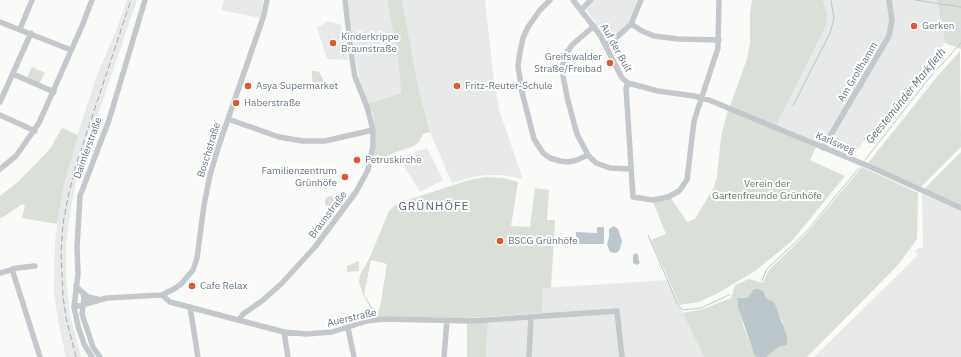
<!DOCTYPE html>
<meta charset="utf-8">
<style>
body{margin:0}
canvas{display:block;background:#fafaf8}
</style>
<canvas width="961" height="357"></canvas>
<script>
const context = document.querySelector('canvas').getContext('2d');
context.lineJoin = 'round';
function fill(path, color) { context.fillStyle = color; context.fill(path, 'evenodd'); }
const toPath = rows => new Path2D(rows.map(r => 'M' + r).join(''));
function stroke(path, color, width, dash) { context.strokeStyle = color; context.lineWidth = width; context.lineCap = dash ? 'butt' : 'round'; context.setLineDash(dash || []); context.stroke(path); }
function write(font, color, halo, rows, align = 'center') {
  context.font = font + ' "IBM Plex Sans",sans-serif'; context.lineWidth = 4; context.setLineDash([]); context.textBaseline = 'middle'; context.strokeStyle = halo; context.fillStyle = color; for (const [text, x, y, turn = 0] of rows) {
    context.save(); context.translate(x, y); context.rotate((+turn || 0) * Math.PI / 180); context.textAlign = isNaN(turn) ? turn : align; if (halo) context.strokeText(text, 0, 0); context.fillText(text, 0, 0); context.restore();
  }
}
const built = toPath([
 [127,0,137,0,86,150,76,182,70,214,66,245,66,278,70,315,81,357,66,357,58,321,54,291,55,242,59,212,64,184,73,148,97,75,116,31],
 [224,0,263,0,260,18,221,10],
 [348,0,387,0,398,58,401,93,368,104,360,82,355,55],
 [402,0,485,0,494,81,499,110,523,179,503,175,485,175,469,178,452,183,430,132,419,91],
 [595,0,638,0,628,23,618,33,608,39,586,10],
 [823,0,937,0,945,43,852,156,776,125,827,15],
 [328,21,341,25,348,60,327,59,317,28],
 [427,148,443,180,420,192,399,158],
 [922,194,961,211,961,357,814,357,918,255,914,251,919,248,923,248],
 [668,280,704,357,486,357,488,322,541,319,543,288]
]);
const green = toPath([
 [387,0,402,0,419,91,430,132,423,134,419,142,414,146,396,152,380,159,377,159,374,154,376,140,375,127,373,115,368,104,401,93,398,58],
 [752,0,823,0,827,15,826,25,776,125,730,106,747,59,750,43,750,14],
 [937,0,961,0,961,49,945,43],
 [960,51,961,147,921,187,868,163,936,78],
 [32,67,45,73,39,84,27,78],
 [312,71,315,71,319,72,321,76,326,85,325,88,319,90,316,88,312,80],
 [728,110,816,147,810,160,845,176,792,241,755,271,718,293,699,302,680,305,651,240,666,234,653,202,671,198,687,222,695,219,714,187,717,177,721,137],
 [62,128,78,135,64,184,57,224,22,218,25,206,22,204,5,216,0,218,0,196,19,181,50,149],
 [961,152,961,206,924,189],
 [862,167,918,193,917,239,898,265,807,357,766,357,780,346,783,322,777,312,774,302,767,299,765,296,754,289,747,298,737,299,743,325,754,354,757,357,704,357,683,313,703,309,731,298,735,285,749,279,763,283,769,270,805,235],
 [486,177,503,178,518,182,511,226,530,227,535,188,549,190,547,220,555,220,551,288,543,288,542,313,468,318,376,317,363,295,359,282,360,275,370,257,389,211,394,206,402,202,469,180],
 [371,260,387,264,380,307,377,315,364,294],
 '325 202a6 6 0 1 1 12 0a6 6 0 1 1-12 0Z',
 [359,261,359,271,347,272,347,266],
 [488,322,486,357,467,357,467,323]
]);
const water = toPath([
 [614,226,618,229,622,241,620,249,618,252,615,253,610,252,607,244,609,237,609,229],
 [597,227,604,227,604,244,576,244,576,232,597,233],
 [636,253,638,255,639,261,640,263,637,265,633,263,633,255],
 [754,289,759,289,764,292,765,296,767,299,774,302,787,336,787,345,780,346,766,357,757,357,754,354,738,307,737,298,747,298]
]);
const stream = toPath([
 [915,0,961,7],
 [793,106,830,33,834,19,831,0],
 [865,160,930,77,961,43],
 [648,235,678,305,683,310,701,308,729,295],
 [762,281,766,270,805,233,859,168]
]);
const minor = toPath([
 [550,0,540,10,528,27,523,38,520,52,518,66,522,92,534,139,543,153,550,158,560,161,568,162,577,160,588,155],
 [573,0,600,35,622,78,628,83,658,91,694,96,709,100,873,168,961,208],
 [581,10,591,0],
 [0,22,71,50],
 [631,24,642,31,654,36,678,39,719,40],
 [594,26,572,45,566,54,563,64,563,76,568,101,577,134,588,155,596,163,610,168,631,169],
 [20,29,32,0],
 [606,45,616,38,631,24,641,0],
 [13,74,54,92],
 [628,83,626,88,633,197,653,200,668,197,679,191,687,180,694,121,718,48,719,0],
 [0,102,31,33],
 [0,115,35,131],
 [228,119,279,137,303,141,325,141,373,130],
 [823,148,889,36,892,20,889,0],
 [0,169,16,156,39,123,82,26,92,0],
 [12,269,40,357],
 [0,273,17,268,35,266],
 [76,286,83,293,88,297,97,299],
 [83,293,84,299,82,314,93,347,100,357],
 [162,295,170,302,219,315,284,332,306,334,332,332,367,321,383,319,472,321,617,311,622,357],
 [74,307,107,298,162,295,174,289,181,284,193,270,197,258,204,205,210,175,219,145,263,18,267,0],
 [190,307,198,357],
 [239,320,243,314,262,301,281,284,315,247,356,192,368,170,373,146,373,130,367,107,355,77,352,59,345,0],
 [348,328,354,357],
 [284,332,288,357],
 [92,357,84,344,78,326,74,307,78,274,77,247,80,196,109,120,145,0],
 [444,357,447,320],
 [529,357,531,317]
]);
const rail = toPath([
 [76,357,66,318,63,296,61,253,63,224,68,197,76,165,131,0]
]);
const markers = [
 [914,26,4,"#e4572e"],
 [333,43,4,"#e4572e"],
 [610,63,4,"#e4572e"],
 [248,86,4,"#e4572e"],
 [457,86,4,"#e4572e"],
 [236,103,4,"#e4572e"],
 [357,160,4,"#e4572e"],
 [345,177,4,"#e4572e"],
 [500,241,4,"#e4572e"],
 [192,286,4,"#e4572e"]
];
const poiNames = [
 ["Gerken",922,26],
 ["Kinderkrippe",341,37],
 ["Braunstraße",341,49],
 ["Greifswalder",602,57,"right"],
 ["Straße/Freibad",602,69,"right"],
 ["Asya Supermarket",256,86],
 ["Fritz-Reuter-Schule",465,86],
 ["Haberstraße",244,103],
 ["Petruskirche",365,160],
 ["Familienzentrum",337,171,"right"],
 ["Grünhöfe",337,183,"right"],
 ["BSCG Grünhöfe",508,241],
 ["Cafe Relax",200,286]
];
const streetNames = [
 ["Auf der Bult",616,48,61],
 ["Am Grollhamm",858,72,-59],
 ["Karlsweg",835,143,23],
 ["Daimlerstraße",88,148,-70],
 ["Boschstraße",209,150,-73],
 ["Braunstraße",328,215,-53],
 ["Auerstraße",352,318,-13]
];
const parkNames = [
 ["Verein der",767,184],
 ["Gartenfreunde Grünhöfe",767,196]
];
const waterNames = [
 ["Geestemünder Markfleth",906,96,-51]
];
const quarterNames = [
 ["GRÜNHÖFE",434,207]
];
fill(built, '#e8e9e9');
fill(green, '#dadfd7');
fill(water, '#bbc7cb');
stroke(stream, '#bbc7cb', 1);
stroke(minor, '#c3c8cc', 5.5);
stroke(rail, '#a2aab0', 1, [6, 3]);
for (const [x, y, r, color] of markers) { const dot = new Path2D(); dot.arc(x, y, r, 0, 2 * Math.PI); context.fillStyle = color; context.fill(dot); stroke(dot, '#fff', 1.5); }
write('10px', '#657683', '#fff', poiNames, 'left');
write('10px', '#657683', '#fff', streetNames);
write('10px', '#687a64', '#fff', parkNames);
write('italic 11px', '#60757c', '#fff', waterNames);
context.letterSpacing = '1px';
write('12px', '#57646e', '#fff', quarterNames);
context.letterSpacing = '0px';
</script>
